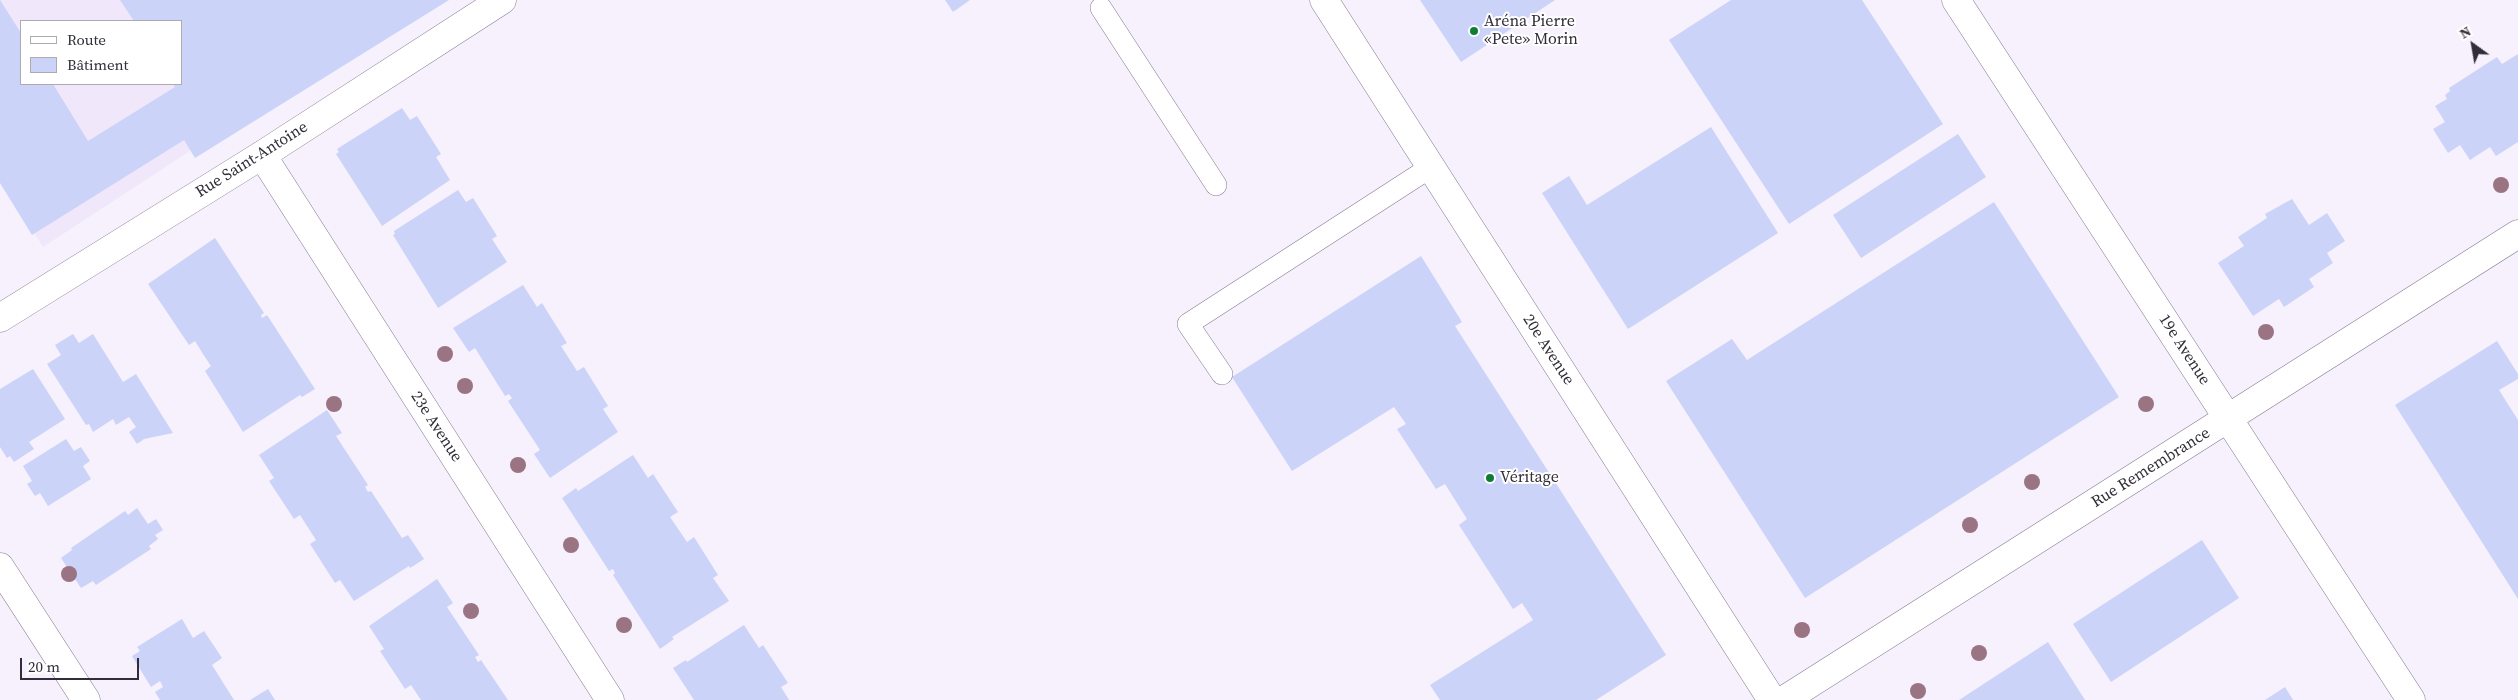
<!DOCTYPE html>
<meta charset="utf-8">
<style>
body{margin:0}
#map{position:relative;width:2518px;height:700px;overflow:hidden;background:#f6f1fc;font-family:"Source Serif 4",serif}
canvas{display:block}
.legend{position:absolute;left:20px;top:20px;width:162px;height:65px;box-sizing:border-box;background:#fff;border:1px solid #adabaf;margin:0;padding:6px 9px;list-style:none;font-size:15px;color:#322d38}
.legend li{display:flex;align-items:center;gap:10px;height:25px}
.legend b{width:25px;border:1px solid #adabaf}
.north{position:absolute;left:2448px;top:20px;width:50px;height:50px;-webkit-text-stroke:4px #fff;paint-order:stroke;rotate:328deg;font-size:14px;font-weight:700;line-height:20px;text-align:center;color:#322d38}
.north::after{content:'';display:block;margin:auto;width:18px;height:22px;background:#322d38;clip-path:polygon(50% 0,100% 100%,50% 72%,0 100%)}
.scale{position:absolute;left:20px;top:658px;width:119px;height:22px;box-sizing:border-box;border:2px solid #322d38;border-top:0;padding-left:6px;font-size:15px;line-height:18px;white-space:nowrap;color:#322d38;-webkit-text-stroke:4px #fff;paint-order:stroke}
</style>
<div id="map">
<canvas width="2518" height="700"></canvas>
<ul class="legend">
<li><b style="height:6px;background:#fff"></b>Route</li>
<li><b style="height:14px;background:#cbd3f8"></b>Bâtiment</li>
</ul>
<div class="north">N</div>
<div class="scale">20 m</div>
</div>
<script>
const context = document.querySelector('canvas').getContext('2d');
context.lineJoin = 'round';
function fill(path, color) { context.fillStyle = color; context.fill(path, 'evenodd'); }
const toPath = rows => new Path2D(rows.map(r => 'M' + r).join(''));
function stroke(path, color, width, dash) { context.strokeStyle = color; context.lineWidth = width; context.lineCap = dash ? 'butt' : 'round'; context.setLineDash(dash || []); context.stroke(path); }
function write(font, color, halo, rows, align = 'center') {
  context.font = font + ' "Source Serif 4",serif'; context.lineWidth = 4; context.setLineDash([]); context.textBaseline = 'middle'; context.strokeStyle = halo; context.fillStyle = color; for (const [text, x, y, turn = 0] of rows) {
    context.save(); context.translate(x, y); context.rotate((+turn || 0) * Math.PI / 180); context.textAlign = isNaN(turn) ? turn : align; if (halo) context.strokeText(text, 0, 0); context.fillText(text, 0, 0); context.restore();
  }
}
const built = toPath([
 [0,0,421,0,43,247,0,178],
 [21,21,181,21,181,84,21,84]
]);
const building = toPath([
 [0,0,21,33,21,84,53,84,88,141,175,87,173,84,181,84,181,21,134,21,120,0,449,0,195,158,184,140,32,235,0,183],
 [945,0,970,0,953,12],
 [1420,0,1555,0,1461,62],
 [1731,0,1862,0,1943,124,1789,224,1669,40],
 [2518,54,2518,142,2496,156,2490,147,2470,160,2460,145,2448,153,2433,129,2445,122,2435,106,2447,99,2445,95,2450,91,2449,88,2497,57,2502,64],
 [402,108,410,120,417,116,441,154,436,157,450,180,382,226,336,154,339,152,337,149],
 [1711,127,1778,233,1628,329,1542,193,1569,176,1587,205],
 [1958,134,1986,177,1861,258,1833,215],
 [458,190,466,202,473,198,497,236,492,239,507,262,438,308,393,235,395,234,394,231],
 [2292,199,2309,225,2327,213,2345,241,2327,253,2333,263,2309,279,2314,287,2284,307,2279,299,2253,316,2218,263,2244,246,2238,237,2267,218,2265,214],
 [1994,202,2119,397,1805,598,1666,381,1732,339,1747,360],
 [215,238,264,313,261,315,262,318,267,315,315,389,302,397,300,395,243,432,205,371,211,366,203,354,195,341,189,345,148,284],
 [1421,256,1462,322,1455,326,1666,655,1596,700,1440,700,1430,685,1533,620,1522,603,1513,609,1459,525,1467,519,1445,484,1436,489,1397,429,1406,424,1394,407,1292,471,1232,377],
 [523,285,537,307,542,303,567,343,561,346,577,371,584,367,608,406,603,409,618,432,550,478,534,454,540,450,508,401,512,398,509,394,505,396,475,348,469,352,453,328],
 [73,334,79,343,93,334,123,382,136,374,173,433,144,439,137,444,129,432,136,427,129,417,116,425,113,419,93,432,89,424,86,425,47,364,61,355,55,345],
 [2497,341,2518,374,2518,379,2499,390,2518,420,2518,599,2395,405],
 [33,369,65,419,29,442,34,449,14,462,10,456,7,458,0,447,0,389],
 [327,410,342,433,336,436,368,485,365,487,368,492,371,491,402,538,408,535,424,559,410,568,409,566,354,601,340,580,335,583,310,544,316,540,300,515,294,519,269,481,274,478,259,455],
 [66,439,74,451,81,447,90,461,83,466,91,479,48,506,40,493,35,496,27,484,32,481,23,466],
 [633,455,648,478,653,474,678,512,670,517,687,542,694,537,718,575,713,578,729,601,672,637,674,639,660,649,613,575,615,573,613,569,609,571,562,498,576,488,578,491],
 [137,508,148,524,156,519,163,530,155,535,158,539,149,546,151,549,96,585,93,581,81,588,61,558,72,550,71,548,125,511,128,515],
 [2202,540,2239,598,2111,682,2073,624],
 [437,579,453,603,447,607,479,655,475,657,478,662,481,660,508,700,421,700,411,685,405,689,380,651,384,649,369,626],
 [182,619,193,638,204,631,222,658,212,665,234,700,160,700,155,692,163,687,160,681,151,687,132,656,140,651,137,647],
 [744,625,759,648,763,645,788,683,781,687,789,700,694,700,673,668,686,660,687,662],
 [2048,642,2085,700,1959,700],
 [2285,687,2293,700,2265,700],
 [268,689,275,700,250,700]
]);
const service = toPath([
 [1101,8,1216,185],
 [1222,374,1188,324,1431,167]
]);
const minor = toPath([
 [1324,0,1772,700],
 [1956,0,2411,700],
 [262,155,610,700],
 [0,567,86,700],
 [1784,700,2518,234]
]);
const tertiary = toPath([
 [0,318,262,155,502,0]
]);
const trees = [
 [2501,185],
 [2266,332],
 [445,354],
 [465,386],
 [334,404],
 [2146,404],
 [518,465],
 [2032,482],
 [1970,525],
 [571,545],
 [69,574],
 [471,611],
 [624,625],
 [1802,630],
 [1979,653],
 [1918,691]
];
const markers = [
 [1474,31,5,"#0e7d33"],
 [1490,478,5,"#0e7d33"]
];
const poiNames = [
 ["Aréna Pierre",1484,22],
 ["«Pete» Morin",1484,40],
 ["Véritage",1500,478]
];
const streetNames = [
 ["Rue Saint-Antoine",252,160,-32],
 ["20e Avenue",1548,350,57],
 ["19e Avenue",2184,350,57],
 ["23e Avenue",436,427,57],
 ["Rue Remembrance",2151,468,-32]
];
fill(built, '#f0e7fb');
fill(building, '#cbd3f8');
stroke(service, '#867b93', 22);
stroke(minor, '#867b93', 29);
stroke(tertiary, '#867b93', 29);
stroke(service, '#fff', 21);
stroke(minor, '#fff', 28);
stroke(tertiary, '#fff', 28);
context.fillStyle = '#9a7482';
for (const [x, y] of trees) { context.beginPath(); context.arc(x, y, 8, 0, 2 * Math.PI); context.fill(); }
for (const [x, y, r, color] of markers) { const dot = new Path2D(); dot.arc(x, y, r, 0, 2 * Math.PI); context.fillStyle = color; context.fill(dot); stroke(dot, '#fff', 2); }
write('16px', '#322d38', '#fff', poiNames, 'left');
write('16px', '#322d38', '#fff', streetNames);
</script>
